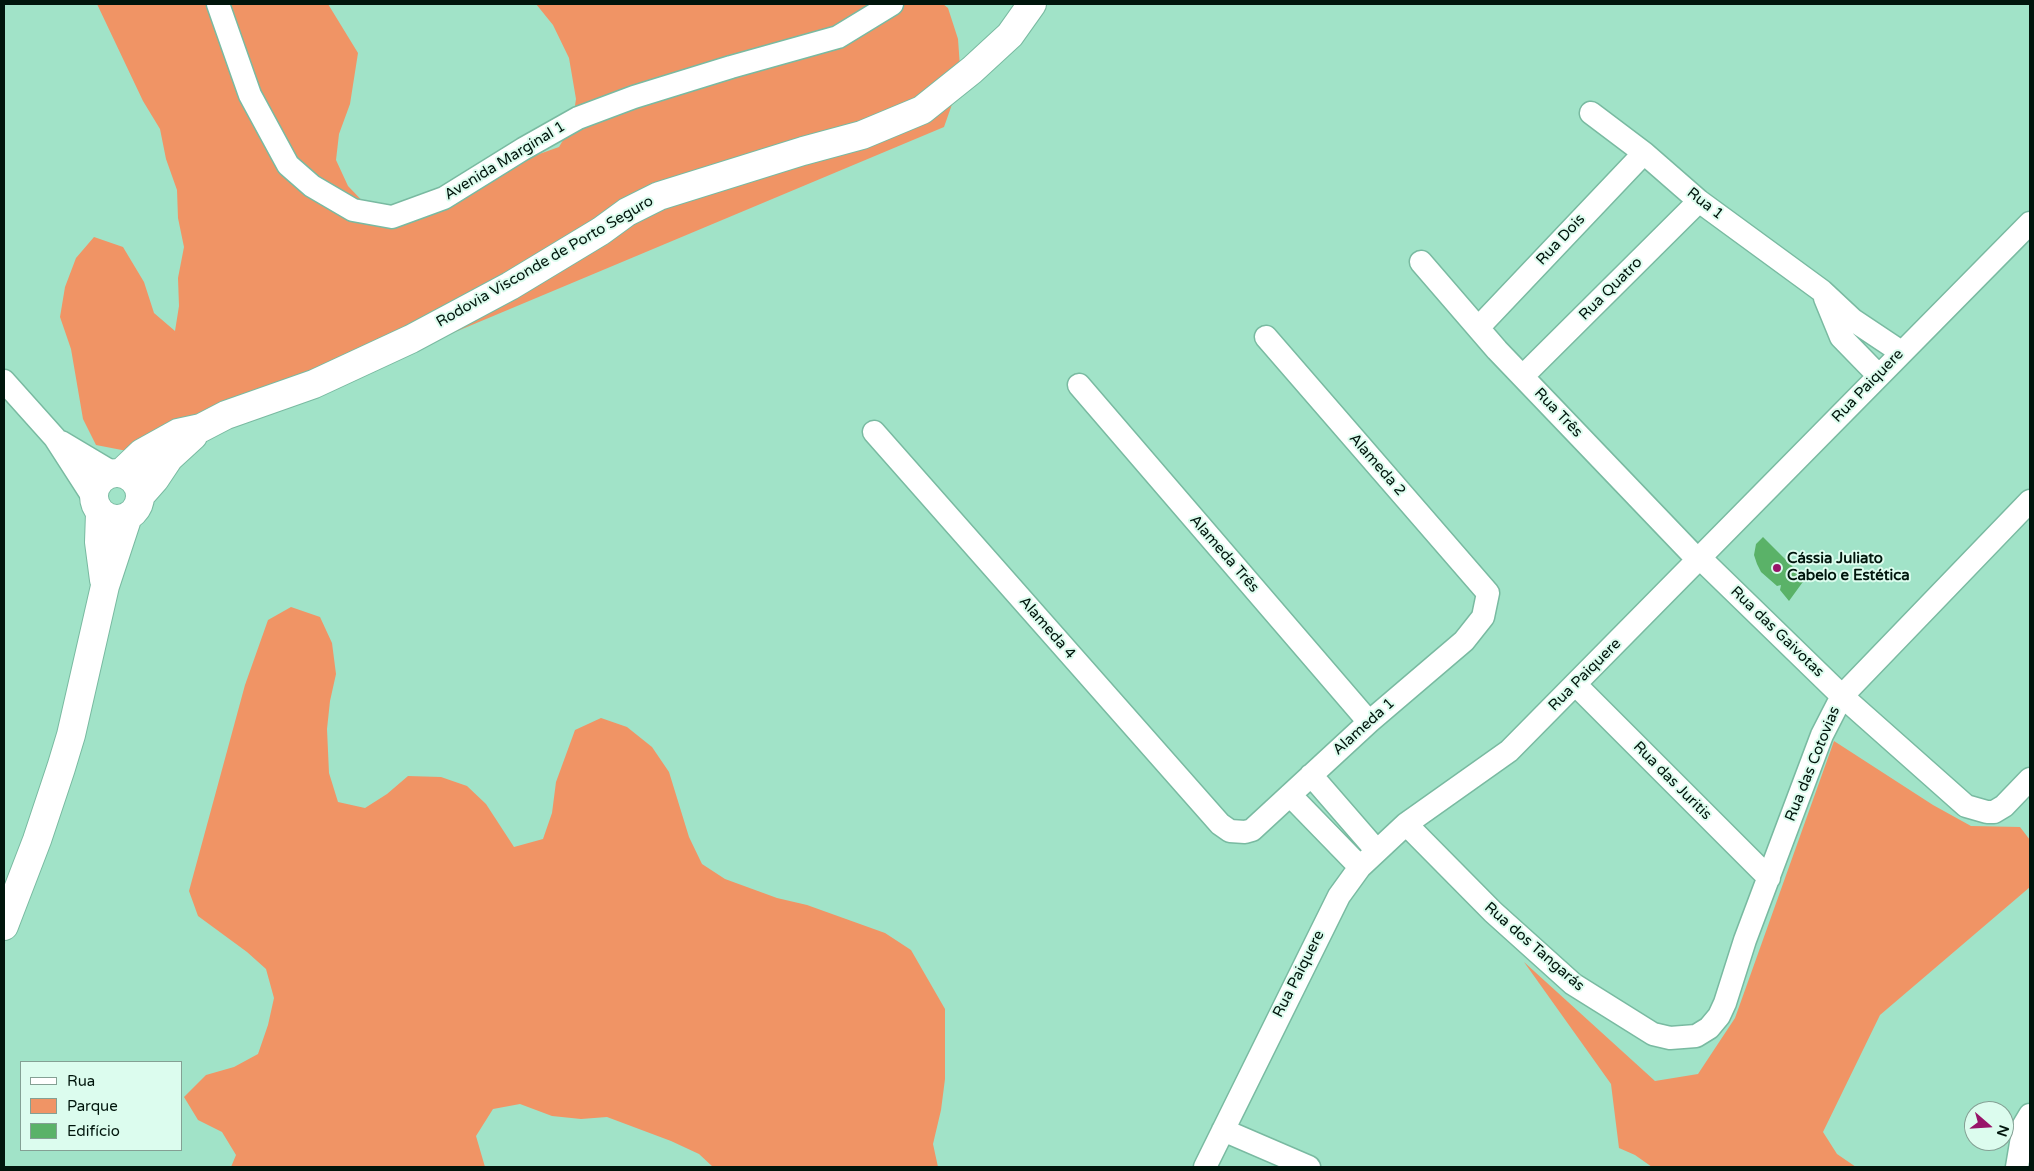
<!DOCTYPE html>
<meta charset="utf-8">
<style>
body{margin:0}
#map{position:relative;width:2034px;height:1171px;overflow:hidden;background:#a1e3c8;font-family:"Varela Round",sans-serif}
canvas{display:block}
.frame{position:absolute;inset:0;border:5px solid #00150c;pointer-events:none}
.legend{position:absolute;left:20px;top:1061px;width:162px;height:90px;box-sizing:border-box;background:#dcfcee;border:1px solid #84a094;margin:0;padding:6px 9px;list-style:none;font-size:15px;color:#00150c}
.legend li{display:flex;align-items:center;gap:10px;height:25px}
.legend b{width:25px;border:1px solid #84a094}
.north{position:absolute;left:1964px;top:1101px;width:50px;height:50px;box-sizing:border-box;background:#dcfcee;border:1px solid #84a094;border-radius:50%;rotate:109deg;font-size:14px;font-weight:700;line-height:20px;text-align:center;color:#00150c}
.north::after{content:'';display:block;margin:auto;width:18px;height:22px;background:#981469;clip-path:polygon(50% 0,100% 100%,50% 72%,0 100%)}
</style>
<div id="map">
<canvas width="2034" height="1171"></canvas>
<div class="frame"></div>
<ul class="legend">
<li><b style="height:6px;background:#fff"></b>Rua</li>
<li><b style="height:14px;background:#f09465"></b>Parque</li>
<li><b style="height:14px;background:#5ab268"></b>Edifício</li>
</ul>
<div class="north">N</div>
</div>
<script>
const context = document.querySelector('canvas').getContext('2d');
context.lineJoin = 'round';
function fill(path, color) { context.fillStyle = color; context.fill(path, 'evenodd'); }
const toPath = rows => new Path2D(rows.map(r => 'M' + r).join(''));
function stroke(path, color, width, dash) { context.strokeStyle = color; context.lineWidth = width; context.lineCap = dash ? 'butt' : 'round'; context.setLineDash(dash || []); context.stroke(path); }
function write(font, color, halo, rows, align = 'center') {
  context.font = font + ' "Varela Round",sans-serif'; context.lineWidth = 4; context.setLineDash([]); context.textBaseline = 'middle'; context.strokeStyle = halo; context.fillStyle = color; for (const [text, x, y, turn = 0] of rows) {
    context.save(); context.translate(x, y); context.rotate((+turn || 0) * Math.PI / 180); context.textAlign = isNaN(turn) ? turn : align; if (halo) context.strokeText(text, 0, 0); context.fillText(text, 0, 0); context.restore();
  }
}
const green = toPath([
 [97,4,328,4,358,53,350,104,339,134,336,160,348,186,372,211,398,215,528,158,559,147,572,125,576,99,569,58,553,25,536,4,943,4,948,8,958,39,960,67,956,93,944,127,312,392,284,409,254,415,127,451,96,445,83,419,71,349,60,317,65,287,76,258,94,237,123,247,144,282,154,313,175,331,179,306,178,278,184,247,178,218,177,190,166,159,160,129,143,101],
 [291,607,320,617,332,643,336,674,330,701,327,729,329,773,338,802,365,808,387,794,408,776,441,777,467,786,486,804,514,847,543,839,552,813,556,782,575,730,601,718,627,727,652,747,669,772,689,837,702,864,725,879,777,898,807,905,885,933,911,950,945,1009,945,1079,941,1110,933,1144,938,1167,713,1167,699,1154,671,1141,607,1117,581,1119,552,1116,520,1104,493,1109,476,1136,485,1167,231,1167,236,1155,222,1132,198,1120,184,1097,206,1075,234,1067,258,1054,268,1025,274,998,266,969,247,952,198,916,189,891,245,685,268,620],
 [1834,741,1933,805,1971,826,2020,827,2030,840,2030,887,1880,1015,1823,1132,1837,1154,1856,1167,1652,1167,1635,1155,1619,1148,1611,1084,1524,962,1655,1081,1698,1074,1735,1018]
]);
const building = toPath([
 [1763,537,1805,579,1789,601,1780,590,1781,585,1777,586,1761,572,1757,564,1754,555,1756,544]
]);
const minor = toPath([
 [218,4,250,95,288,165,312,186,353,210,392,217,444,198,523,149,578,118,634,97,731,67,838,37,892,4],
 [1591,113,1644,153,1699,201,1822,291,1853,320,1901,352],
 [1421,262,1497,350,1698,560],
 [1825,298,1841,337,1878,375],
 [1478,328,1644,153],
 [1523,376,1699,201],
 [4,381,55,438,93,497],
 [1079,385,1369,722],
 [874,432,1220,824,1230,831,1245,832,1252,830,1369,722,1464,641,1483,617,1488,593,1266,337],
 [61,442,113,473],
 [1700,558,1842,696,1966,806,1987,812,1994,812,2004,806,2030,779],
 [1575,684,1769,878],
 [1311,775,1377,851],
 [1290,795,1360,867],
 [1406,824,1493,912,1573,984,1653,1034,1670,1038,1696,1036,1709,1028,1719,1016,1725,1003,1745,940,1822,735,1842,696,2030,501],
 [1223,1130,1309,1167],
 [1205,1167,1339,896,1360,867,1406,824,1509,751,2030,223],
 [2017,1167,2024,1125,2030,1115]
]);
const major = toPath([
 '94 496a23 23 0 1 1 46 0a23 23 0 1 1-46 0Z',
 [121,473,142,453,178,433,201,428,226,415,314,384,411,339,510,286,601,231,627,212,659,196,803,151,862,135,922,110,972,70,1010,35,1032,4],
 [140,496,155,479,169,458,193,436],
 [100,513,99,542,104,580],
 [4,926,37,840,61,768,71,735,105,586,128,516]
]);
const markers = [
 [1777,568,5,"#981469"]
];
const streetNames = [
 ["Avenida Marginal 1",505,161,-31],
 ["Rua 1",1705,204,38],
 ["Rua Dois",1561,240,-47],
 ["Rodovia Visconde de Porto Seguro",545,262,-30],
 ["Rua Quatro",1611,289,-45],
 ["Rua Paiquere",1868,386,-46],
 ["Rua Três",1558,413,46],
 ["Alameda 2",1377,465,49],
 ["Alameda Três",1224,554,49],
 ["Alameda 4",1047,628,49],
 ["Rua das Gaivotas",1777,632,44],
 ["Rua Paiquere",1585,675,-45],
 ["Alameda 1",1364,727,-42],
 ["Rua das Cotovias",1813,764,-68],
 ["Rua das Juritis",1672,781,45],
 ["Rua dos Tangarás",1534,947,41],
 ["Rua Paiquere",1299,974,-63]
];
const poiNames = [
 ["Cássia Juliato",1787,559],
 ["Cabelo e Estética",1787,576]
];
fill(green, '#f09465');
fill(building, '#5ab268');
stroke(minor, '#79baa1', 25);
stroke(major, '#79baa1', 30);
stroke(minor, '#fff', 22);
stroke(major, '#fff', 28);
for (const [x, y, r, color] of markers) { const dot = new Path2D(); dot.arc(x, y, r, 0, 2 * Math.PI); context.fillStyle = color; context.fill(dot); stroke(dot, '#dcfcee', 2); }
write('15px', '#00150c', '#dcfcee', streetNames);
write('bold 15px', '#00150c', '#dcfcee', poiNames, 'left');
</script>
